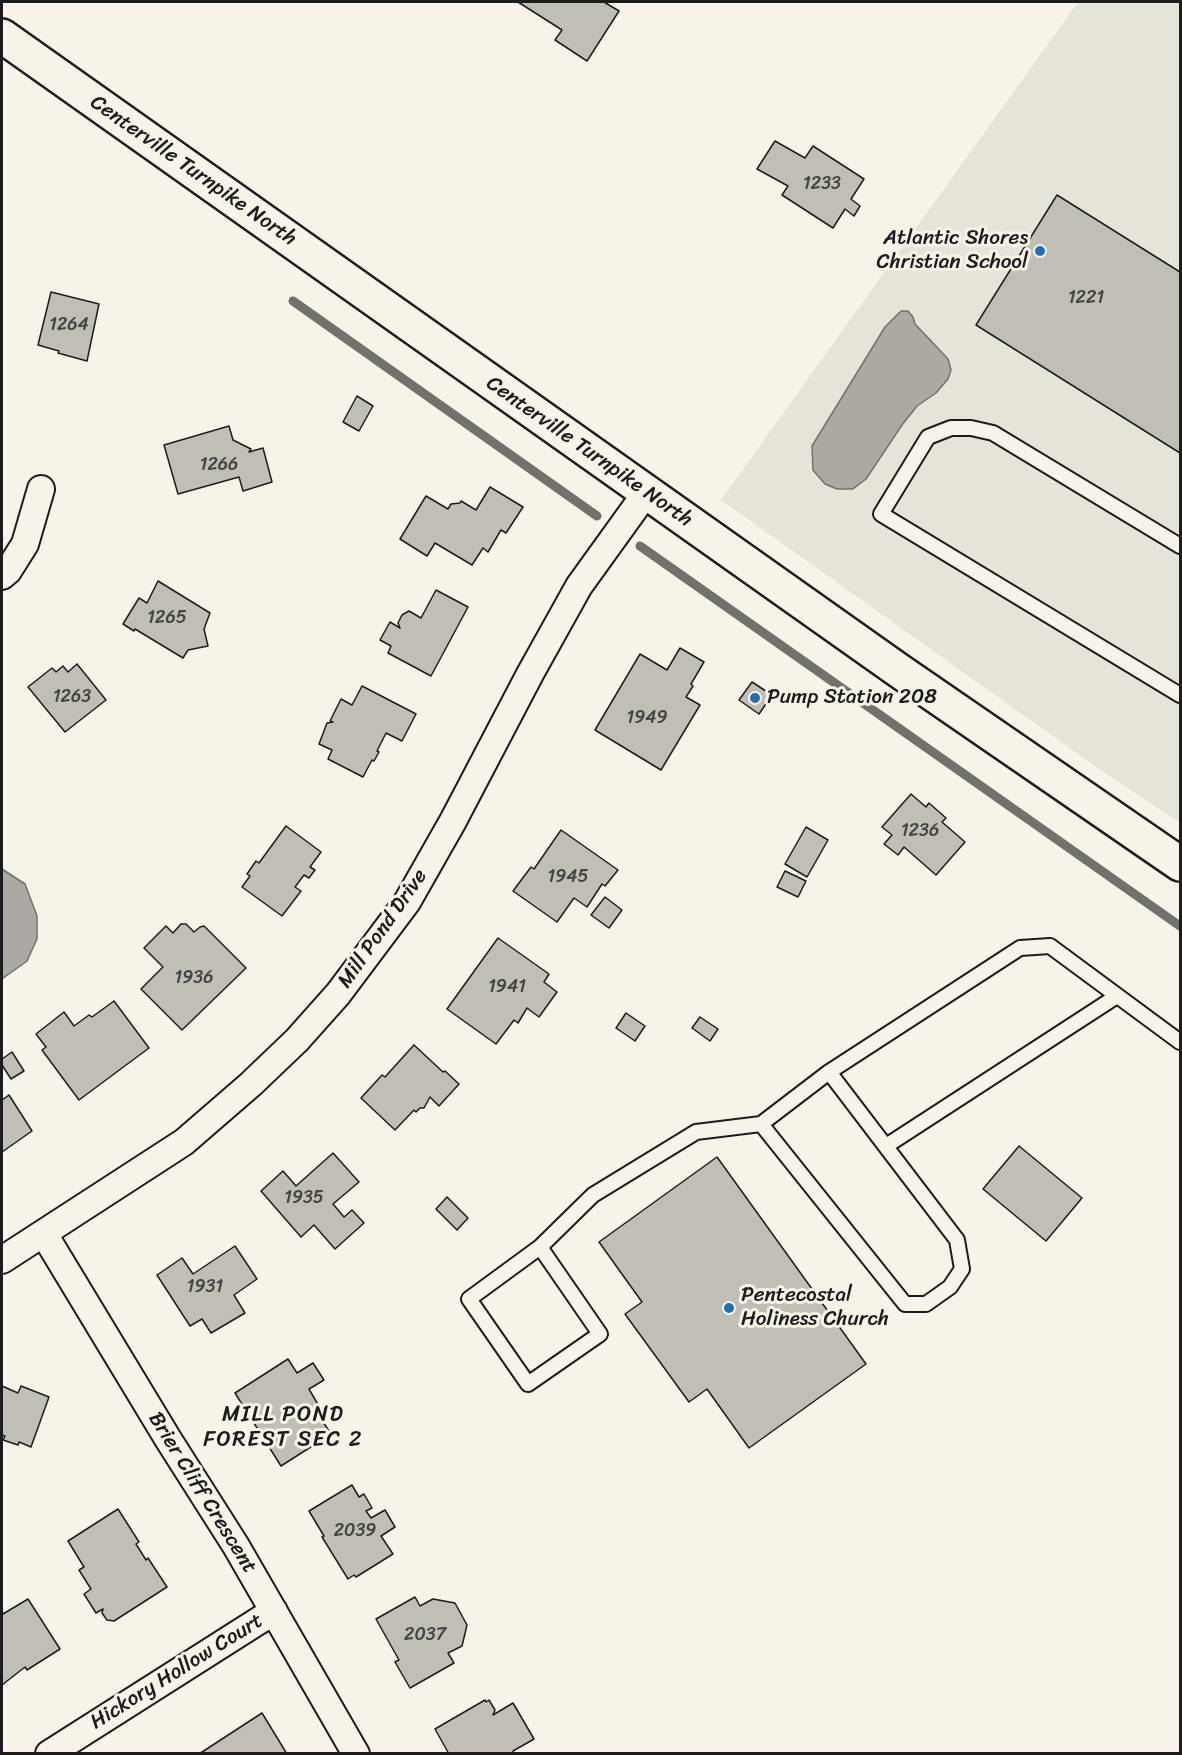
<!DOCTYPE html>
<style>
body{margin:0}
#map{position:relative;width:1182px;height:1755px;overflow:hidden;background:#f7f3e8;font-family:Sriracha,sans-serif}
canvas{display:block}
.frame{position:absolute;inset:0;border:3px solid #1c1c1c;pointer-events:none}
</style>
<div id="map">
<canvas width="1182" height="1755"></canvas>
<div class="frame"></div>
</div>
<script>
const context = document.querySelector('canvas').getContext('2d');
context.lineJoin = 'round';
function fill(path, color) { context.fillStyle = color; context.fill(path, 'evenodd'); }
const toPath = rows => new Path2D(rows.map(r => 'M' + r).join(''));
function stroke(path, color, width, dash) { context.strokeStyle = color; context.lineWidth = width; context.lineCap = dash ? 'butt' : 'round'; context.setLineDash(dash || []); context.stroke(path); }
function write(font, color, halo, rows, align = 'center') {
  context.font = font + ' Sriracha,sans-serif'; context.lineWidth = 6; context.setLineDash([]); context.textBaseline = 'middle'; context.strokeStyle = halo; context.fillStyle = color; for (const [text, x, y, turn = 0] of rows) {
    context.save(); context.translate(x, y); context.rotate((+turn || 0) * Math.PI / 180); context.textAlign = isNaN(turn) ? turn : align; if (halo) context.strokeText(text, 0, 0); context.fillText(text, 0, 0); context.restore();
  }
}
const built = toPath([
 [1078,2,1180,2,1180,823,1102,771,721,500]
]);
const water = toPath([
 [901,311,908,311,913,317,915,324,948,359,951,370,948,379,936,393,917,406,902,425,866,479,853,489,837,489,825,484,813,470,812,446,885,327,901,311],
 [2,869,25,884,37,916,37,939,27,961,2,979,2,869]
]);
const stream = toPath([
 [293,301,597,516],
 [640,546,1180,926]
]);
const building = toPath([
 [518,2,604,2,619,11,587,61,555,40,562,30,518,2],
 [775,141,805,158,813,146,864,179,851,199,860,206,854,216,845,209,833,228,782,195,788,186,757,169,775,141],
 [1057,195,1180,272,1180,453,976,325,1057,195],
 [51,292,99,304,87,361,58,353,59,351,38,345,51,292],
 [357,396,373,406,359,431,343,422,357,396],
 [229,426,233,440,251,449,249,452,263,448,272,482,243,491,239,477,178,494,164,445,229,426],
 [490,487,523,507,506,533,501,530,488,552,483,548,472,565,435,543,427,556,400,539,426,496,448,509,451,504,460,503,461,501,476,510,490,487],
 [158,581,210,613,204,629,208,646,188,650,183,658,135,629,134,631,123,624,139,598,147,603,158,581],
 [436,590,468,607,431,676,388,653,391,646,380,640,390,622,400,628,398,623,402,615,409,611,421,618,436,590],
 [680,648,704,662,691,684,693,686,686,697,700,705,661,770,595,730,640,654,667,670,680,648],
 [77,664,106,700,65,732,28,687,52,668,56,672,63,666,68,672,77,664],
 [752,682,772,695,759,714,739,700,752,682],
 [362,686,416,714,402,741,386,733,377,751,379,752,374,761,372,760,363,777,328,759,332,750,319,744,327,723,333,722,330,721,341,699,352,705,362,686],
 [911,794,926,807,929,803,946,818,942,822,965,842,936,875,904,847,898,855,884,844,892,835,882,827,911,794],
 [286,826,321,852,310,867,315,870,309,878,304,875,295,887,301,891,282,916,242,887,250,876,247,874,256,861,259,863,286,826],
 [806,827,828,840,807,877,785,864,806,827],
 [561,830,618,870,605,886,602,884,587,907,574,898,557,922,513,891,531,867,534,869,561,830],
 [785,871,806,881,798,897,777,887,785,871],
 [605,897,622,910,609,928,591,915,605,897],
 [181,924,186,924,194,932,200,927,204,926,246,968,182,1030,141,989,163,967,144,948,166,926,173,933,181,924],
 [498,938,549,974,544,982,557,992,539,1017,527,1008,518,1023,514,1020,496,1044,447,1009,498,938],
 [114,1001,149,1048,79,1100,42,1050,46,1047,36,1034,64,1012,74,1026,89,1015,92,1017,114,1001],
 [626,1013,645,1026,635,1041,616,1028,626,1013],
 [700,1017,718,1029,710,1041,692,1028,700,1017],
 [414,1045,443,1072,445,1071,459,1084,439,1106,430,1097,424,1108,420,1108,416,1112,414,1110,395,1130,361,1098,382,1075,385,1077,414,1045],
 [12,1052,24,1071,11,1079,2,1065,2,1059,12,1052],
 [9,1095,32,1131,2,1152,2,1100,9,1095],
 [1019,1146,1082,1198,1046,1241,983,1189,1019,1146],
 [333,1153,359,1182,333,1204,344,1217,352,1210,364,1223,335,1249,314,1225,301,1237,261,1191,283,1171,296,1186,333,1153],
 [717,1157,866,1364,749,1448,707,1389,689,1402,625,1314,642,1302,599,1242,717,1157],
 [447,1197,468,1218,457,1230,436,1209,447,1197],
 [235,1246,257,1279,234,1295,245,1313,211,1333,202,1319,190,1326,157,1275,182,1258,193,1274,235,1246],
 [288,1359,297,1373,313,1363,324,1380,309,1389,320,1408,316,1411,331,1434,281,1466,235,1393,288,1359],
 [2,1386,18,1393,21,1386,49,1397,31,1447,19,1442,18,1445,3,1440,5,1436,2,1435,2,1386],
 [352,1485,359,1497,364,1494,372,1508,366,1511,371,1518,385,1510,395,1527,381,1536,393,1554,356,1577,354,1575,348,1579,322,1537,324,1536,309,1511,352,1485],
 [118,1509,139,1542,136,1544,146,1560,148,1558,167,1587,114,1621,107,1620,102,1613,103,1609,96,1613,84,1594,91,1589,79,1570,84,1567,68,1541,118,1509],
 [415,1597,420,1606,433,1599,455,1603,467,1625,462,1646,448,1653,454,1663,410,1688,395,1662,399,1660,376,1619,415,1597],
 [28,1599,60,1649,27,1670,25,1667,2,1685,2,1611,3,1614,28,1599],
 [485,1700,486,1702,489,1700,495,1710,493,1715,513,1703,534,1739,513,1751,514,1754,449,1754,435,1729,485,1700],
 [262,1713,287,1754,199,1754,262,1713]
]);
const lane = toPath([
 [1180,546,993,433,971,428,951,428,928,437,881,514,1180,695],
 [761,1124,905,1304,926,1304,950,1287,962,1269,957,1240,829,1072],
 [886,1146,1117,996],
 [540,1247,600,1334,528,1384,469,1299,540,1247,593,1195,696,1132,761,1124,829,1072,1020,948,1050,946,1180,1042]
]);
const street = toPath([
 [2,576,8,571,25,544,41,489],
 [44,1234,168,1439,236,1546,356,1754],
 [2,1260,184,1142,251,1084,297,1040,338,994,407,902,453,821,530,674,579,586,646,493],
 [49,1754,274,1611]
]);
const secondary = toPath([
 [2,36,898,670,1180,864]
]);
const markers = [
 [1040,251,6,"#1f6fb2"],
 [755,698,6,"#1f6fb2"],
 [729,1308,6,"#1f6fb2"]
];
const numberNames = [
 ["1233",822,184],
 ["1221",1086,298],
 ["1264",69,325],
 ["1266",219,465],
 ["1265",167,618],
 ["1263",72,697],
 ["1949",647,718],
 ["1236",920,831],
 ["1945",568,877],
 ["1936",194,978],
 ["1941",507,987],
 ["1935",304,1198],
 ["1931",205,1287],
 ["2039",355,1531],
 ["2037",425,1635]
];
const streetNames = [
 ["Centerville Turnpike North",193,171,35],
 ["Centerville Turnpike North",589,452,35],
 ["Mill Pond Drive",383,929,-55],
 ["Brier Cliff Crescent",202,1493,58],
 ["Hickory Hollow Court",177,1672,-32]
];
const poiNames = [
 ["Atlantic Shores",1028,239,"right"],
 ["Christian School",1028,263,"right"],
 ["Pump Station 208",767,698],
 ["Pentecostal",741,1296],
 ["Holiness Church",741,1320]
];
const neighbourhoodNames = [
 ["MILL POND",283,1415],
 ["FOREST SEC 2",283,1440]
];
fill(built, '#e6e3d9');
fill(water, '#aca9a2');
stroke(water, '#72716c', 1.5);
stroke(stream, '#72716c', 9);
fill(building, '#c0beb5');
stroke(building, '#1c1c1c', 1.5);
stroke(lane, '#1c1c1c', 18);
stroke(street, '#1c1c1c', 30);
stroke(secondary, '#1c1c1c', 38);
stroke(lane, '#f7f3e8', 14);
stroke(street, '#f7f3e8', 26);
stroke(secondary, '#f7f3e8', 33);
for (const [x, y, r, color] of markers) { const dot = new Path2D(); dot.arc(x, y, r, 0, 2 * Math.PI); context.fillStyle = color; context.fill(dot); stroke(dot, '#f7f3e8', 2); }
write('18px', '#454442', null, numberNames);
write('21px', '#1c1c1c', '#f7f3e8', streetNames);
write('21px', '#1c1c1c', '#f7f3e8', poiNames, 'left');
context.letterSpacing = '1.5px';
write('22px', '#1c1c1c', '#f7f3e8', neighbourhoodNames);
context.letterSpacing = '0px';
</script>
